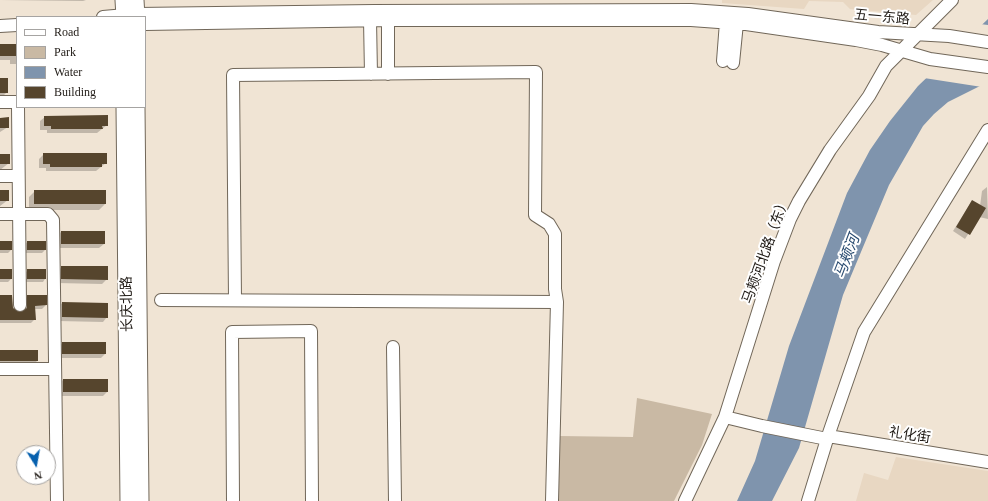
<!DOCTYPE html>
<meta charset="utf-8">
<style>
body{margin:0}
#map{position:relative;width:988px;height:501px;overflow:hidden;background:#f0e4d4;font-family:Georgia,serif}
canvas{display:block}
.legend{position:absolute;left:16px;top:16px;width:130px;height:92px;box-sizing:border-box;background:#fff;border:1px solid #a6a4a2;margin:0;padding:5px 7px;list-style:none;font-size:12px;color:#201b16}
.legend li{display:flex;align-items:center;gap:8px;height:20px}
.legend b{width:20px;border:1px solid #a6a4a2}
.north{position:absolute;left:16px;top:445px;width:40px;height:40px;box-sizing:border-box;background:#fff;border:1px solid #a6a4a2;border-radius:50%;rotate:169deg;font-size:11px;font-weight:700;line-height:16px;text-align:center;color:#201b16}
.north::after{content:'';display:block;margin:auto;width:14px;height:18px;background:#0660ae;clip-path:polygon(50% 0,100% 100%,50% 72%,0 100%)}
</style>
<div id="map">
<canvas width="988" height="501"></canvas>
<ul class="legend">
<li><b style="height:5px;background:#fff"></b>Road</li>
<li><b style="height:11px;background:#c9b9a4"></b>Park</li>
<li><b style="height:11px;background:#7f94ad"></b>Water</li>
<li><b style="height:11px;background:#56452d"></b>Building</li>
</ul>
<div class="north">N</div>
</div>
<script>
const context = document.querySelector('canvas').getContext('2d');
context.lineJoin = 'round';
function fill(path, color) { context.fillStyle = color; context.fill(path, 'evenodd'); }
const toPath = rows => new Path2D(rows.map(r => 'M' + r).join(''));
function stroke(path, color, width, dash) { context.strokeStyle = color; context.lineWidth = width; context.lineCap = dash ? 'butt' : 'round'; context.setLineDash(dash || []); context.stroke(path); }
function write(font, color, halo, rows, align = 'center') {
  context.font = font + ' Georgia,"Noto Sans SC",serif'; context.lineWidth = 4; context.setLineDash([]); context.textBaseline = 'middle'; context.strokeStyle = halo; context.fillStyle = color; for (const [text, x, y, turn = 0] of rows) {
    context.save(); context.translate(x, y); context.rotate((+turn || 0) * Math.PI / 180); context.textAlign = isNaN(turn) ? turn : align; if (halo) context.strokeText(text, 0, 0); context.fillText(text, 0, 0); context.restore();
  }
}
const built = toPath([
 [722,0,933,0,916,15,850,9,843,2,809,1,804,9,722,3],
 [896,457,988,471,988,501,856,501,864,473,888,480]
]);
const green = toPath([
 [637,398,712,414,702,445,674,501,556,501,559,436,633,437]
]);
const water = toPath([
 [988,19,988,78,980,86,948,102,934,114,923,126,889,185,843,295,799,448,772,501,737,501,755,461,789,346,847,193,870,150,890,121,918,86]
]);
const pier = toPath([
 [980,24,988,25,988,81,982,87,924,78]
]);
const shadow = toPath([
 [0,0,86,0,83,1],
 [0,44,17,44,17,64,10,64,10,60,0,60],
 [0,79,7,92,1,98,0,98],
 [45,117,107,125,97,133,47,133,47,130,40,130,40,121],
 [0,119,8,127,0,132],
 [44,154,106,163,96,171,46,171,46,168,39,168,39,159],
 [0,155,9,163,0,170],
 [987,187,988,219,979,217,965,239,953,231,972,201,980,206,982,191],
 [0,191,8,200,0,206],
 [35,191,105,204,99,210,29,210,29,197],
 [61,232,104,232,104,244,99,248,57,248,57,236],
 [0,242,11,250,8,253,0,253],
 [27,242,45,250,42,253,25,253,25,245],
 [62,267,107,279,102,284,57,283,57,271],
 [0,270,11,279,8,282,0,282],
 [28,270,45,279,43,282,25,282,25,273],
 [0,296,12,309,20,314,24,311,24,300,28,296,46,305,42,309,34,309,35,319,31,323,0,323],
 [62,303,107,317,103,322,58,321,58,308],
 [63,343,105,354,101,358,58,358,58,347],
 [0,351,37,361,33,365,0,365],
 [63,380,107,392,103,396,59,396,59,384]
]);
const building = toPath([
 [0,44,17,44,17,56,0,56],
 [0,78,8,78,8,93,0,93],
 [108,115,108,126,102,126,103,129,51,129,51,126,44,126,44,116],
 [9,117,9,128,0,128,0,118],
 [43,153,107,153,107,164,102,164,102,167,50,167,50,164,43,164],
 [0,154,10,154,10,164,0,164],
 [0,190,9,190,9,201,0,201],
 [34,190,106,190,106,204,34,204],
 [972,200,986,208,970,235,956,227],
 [61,231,105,231,105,244,61,244],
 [0,241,12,241,12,250,0,250],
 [27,241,46,241,46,250,27,250],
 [61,266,108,266,108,280,61,279],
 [0,269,12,269,12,279,0,279],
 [27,269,46,269,46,279,27,279],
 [0,295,12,295,13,308,20,312,27,308,27,295,47,295,47,305,35,306,36,320,0,320],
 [62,302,108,303,108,318,62,317],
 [62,342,106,342,106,354,62,354],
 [0,350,38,350,38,361,0,361],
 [63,379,108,379,108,392,63,392]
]);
const minor = toPath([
 [103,17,137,14,374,11,691,10,748,14,878,32,949,36,988,42],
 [370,20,371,74],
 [145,24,388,20,691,20,746,24,856,40,882,45,930,59,988,67],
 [0,26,17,25],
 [723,61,726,22],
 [733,63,737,23],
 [388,74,388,20],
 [0,102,17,102],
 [18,107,20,305],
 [0,176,18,176],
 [0,214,48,214,53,220,57,501],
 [161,300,557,302],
 [235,300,233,75,536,72,535,215,549,224,555,234,555,289,557,302,552,501],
 [393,347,395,501],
 [0,369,55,369],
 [725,417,762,426,827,439],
 [828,436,988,462],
 [233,501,232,332,311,331,312,501],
 [685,501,725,417,774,261,790,219,799,201,830,150,869,96,886,66,952,0],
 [808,501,828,436,864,332,988,130]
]);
const major = toPath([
 [123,0,124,17],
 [136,0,137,17],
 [124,107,128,501],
 [137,107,141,501]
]);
const streetNames = [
 ["五一东路",882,16,5],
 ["马颊河北路（东）",765,250,-70],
 ["长庆北路",126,304,-91],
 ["礼化街",910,434,9]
];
const waterNames = [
 ["马颊河",846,256,-69]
];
fill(built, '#e8d7c2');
fill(green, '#c9b9a4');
fill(water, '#7f94ad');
fill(pier, '#f0e4d4');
fill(shadow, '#0003');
fill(building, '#56452d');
stroke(minor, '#716759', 14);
stroke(major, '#716759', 17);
stroke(minor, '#fff', 12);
stroke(major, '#fff', 15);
write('14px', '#201b16', '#fff', streetNames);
write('italic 15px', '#294b70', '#fff', waterNames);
</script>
